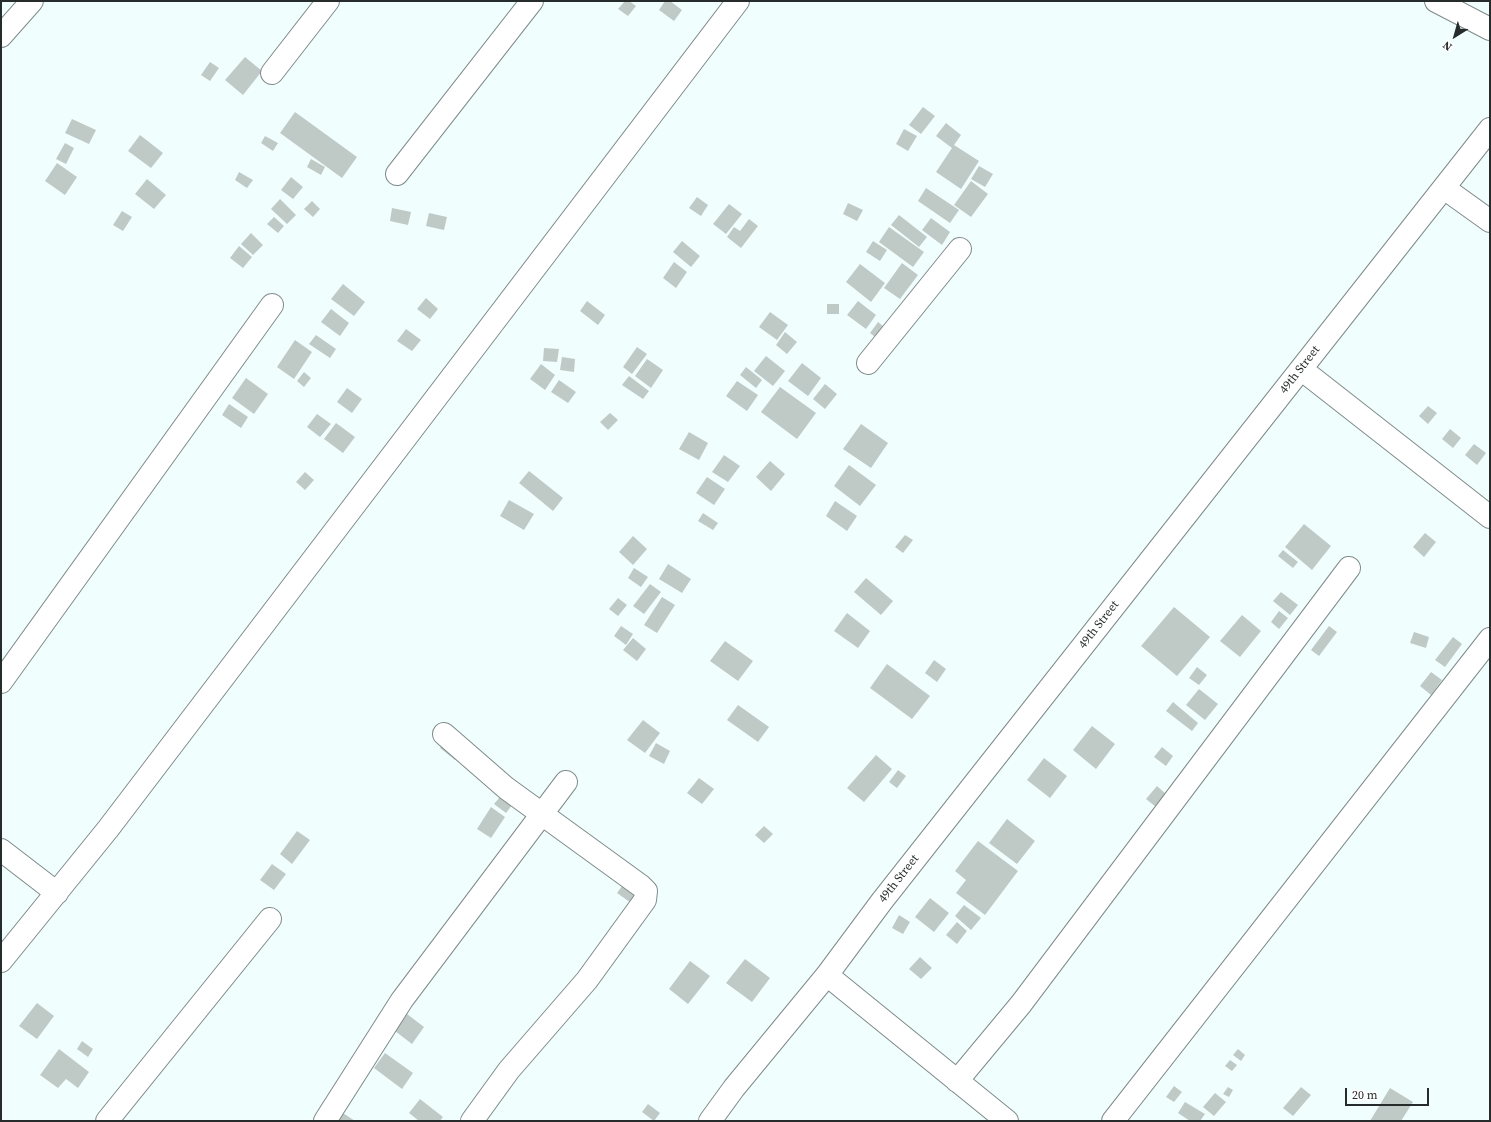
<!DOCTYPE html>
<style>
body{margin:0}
#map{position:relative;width:1491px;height:1122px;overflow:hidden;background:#f1fefe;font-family:"Source Serif 4",serif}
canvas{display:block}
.frame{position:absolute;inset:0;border:2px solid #262b2b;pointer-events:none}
.north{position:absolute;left:1435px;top:16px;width:40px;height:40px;-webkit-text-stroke:3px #fff;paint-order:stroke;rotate:217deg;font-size:11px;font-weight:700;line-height:16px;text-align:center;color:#262b2b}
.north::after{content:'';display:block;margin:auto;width:14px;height:18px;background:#262b2b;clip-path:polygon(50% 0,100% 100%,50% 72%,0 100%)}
.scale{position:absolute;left:1345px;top:1088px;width:84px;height:18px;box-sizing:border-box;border:2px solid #262b2b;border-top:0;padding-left:5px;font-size:12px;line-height:14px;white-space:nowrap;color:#262b2b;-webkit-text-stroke:3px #fff;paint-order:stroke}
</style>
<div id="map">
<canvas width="1491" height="1122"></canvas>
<div class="frame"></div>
<div class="north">N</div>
<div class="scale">20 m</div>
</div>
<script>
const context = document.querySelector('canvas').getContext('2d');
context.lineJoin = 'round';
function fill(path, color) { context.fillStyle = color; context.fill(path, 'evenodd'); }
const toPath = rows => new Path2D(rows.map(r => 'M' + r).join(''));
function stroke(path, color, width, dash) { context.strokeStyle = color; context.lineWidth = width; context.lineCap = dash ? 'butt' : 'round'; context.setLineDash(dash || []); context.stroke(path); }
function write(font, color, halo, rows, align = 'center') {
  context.font = font + ' "Source Serif 4",serif'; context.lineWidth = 3; context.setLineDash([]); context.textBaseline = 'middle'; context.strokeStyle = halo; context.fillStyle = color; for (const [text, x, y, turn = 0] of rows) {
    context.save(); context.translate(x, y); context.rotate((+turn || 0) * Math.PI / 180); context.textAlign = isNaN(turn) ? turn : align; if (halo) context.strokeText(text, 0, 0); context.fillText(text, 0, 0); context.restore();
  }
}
const building = toPath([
 [625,1,629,1,636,6,628,16,618,9],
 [665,1,670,1,682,10,674,21,659,10],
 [245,57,262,71,243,95,225,80],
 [210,62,219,68,210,81,201,75],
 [923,107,935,116,921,134,909,125],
 [295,112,357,157,342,178,280,133],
 [72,119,96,130,89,144,65,133],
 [946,123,961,135,952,148,936,136],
 [904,129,917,136,908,151,896,144],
 [140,135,163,153,151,168,128,151],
 [265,136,278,143,273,151,261,143],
 [65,143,74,148,66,164,56,159],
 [954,145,979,161,961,189,936,172],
 [311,159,325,167,321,175,307,167],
 [57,163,77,177,65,195,45,181],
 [979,166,993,174,985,187,971,179],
 [239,172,253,180,247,188,235,180],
 [291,177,303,187,293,199,281,190],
 [147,179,166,195,154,209,135,194],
 [971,181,988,194,971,217,954,205],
 [926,188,959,210,950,223,918,201],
 [697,197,708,205,701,216,689,208],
 [280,199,296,215,287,224,271,209],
 [312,201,320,209,313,217,304,209],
 [848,203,863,210,857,221,843,214],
 [729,204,742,214,726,234,713,224],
 [392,208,411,212,408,225,390,221],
 [122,211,132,217,123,231,113,225],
 [429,213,447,217,444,230,426,226],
 [899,215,927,237,919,247,891,225],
 [274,217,284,226,278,233,267,224],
 [931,218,950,232,942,245,922,230],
 [749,219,758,226,741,248,727,237,734,227,740,231],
 [889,227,924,252,913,267,879,242],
 [251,233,263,245,253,255,241,244],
 [682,241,700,256,691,267,673,252],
 [873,241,887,250,880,261,866,252],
 [239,246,252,257,243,268,230,258],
 [674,262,687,272,676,288,663,278],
 [902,263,918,275,900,299,884,288],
 [860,264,885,283,871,302,846,282],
 [343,284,365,302,354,316,331,299],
 [426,298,438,309,430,319,417,309],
 [587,301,605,315,598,325,580,311],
 [858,301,876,315,866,329,847,315],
 [827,304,839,304,839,314,827,314],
 [331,309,349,323,340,336,321,322],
 [770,312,788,325,777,340,759,327],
 [878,322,889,331,880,341,870,333],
 [406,329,421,340,412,351,397,341],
 [785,332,797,342,787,354,776,345],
 [316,335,336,349,330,358,309,344],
 [295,340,312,352,294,379,277,367],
 [637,347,647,354,632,374,623,367],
 [544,348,559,349,557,362,543,361],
 [766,356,785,371,773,386,754,371],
 [562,357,575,359,574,372,560,370],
 [647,359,663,370,651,388,635,376],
 [802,363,821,378,808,396,788,381],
 [541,364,555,375,545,390,530,379],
 [746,367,762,380,756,388,740,375],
 [304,372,311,378,304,387,297,381],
 [629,376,649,391,643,399,622,385],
 [246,378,268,394,254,414,232,398],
 [559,380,576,392,568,403,551,392],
 [737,381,758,395,747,411,726,396],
 [825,384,837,394,825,409,813,399],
 [780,387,816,413,797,439,761,412],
 [347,388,362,399,352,413,337,402],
 [229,404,248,417,241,428,222,415],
 [1428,406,1437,413,1428,424,1419,416],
 [610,413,618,420,608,430,600,422],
 [317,414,331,424,320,437,307,427],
 [336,423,355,437,343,453,324,439],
 [861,424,888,443,871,468,843,449],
 [1450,429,1461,438,1453,448,1442,439],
 [689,432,708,443,699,460,679,449],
 [1474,444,1486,453,1477,465,1465,455],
 [724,455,740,466,728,482,712,472],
 [770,461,785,474,771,491,756,477],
 [849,465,876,485,860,506,834,486],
 [529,471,563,498,553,511,519,483],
 [305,472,314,480,305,490,296,482],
 [707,477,725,489,714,505,696,493],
 [509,500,534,514,524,530,500,516],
 [835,501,857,516,847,531,826,516],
 [703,513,718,523,713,530,698,521],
 [1304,524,1331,546,1312,570,1285,547],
 [1425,533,1436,542,1424,557,1413,547],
 [905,535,913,540,903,553,895,547],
 [633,536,647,549,633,565,619,552],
 [1283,550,1298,562,1293,568,1278,556],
 [668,564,691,579,682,593,659,579],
 [634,568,648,577,641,587,628,578],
 [866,578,893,601,881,615,854,592],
 [650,584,661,592,644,614,633,606],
 [1281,592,1298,605,1290,615,1273,601],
 [662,597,675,605,657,633,644,625],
 [618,598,627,605,618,616,609,609],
 [1174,607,1210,637,1177,676,1141,646],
 [1279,611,1288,618,1279,629,1271,622],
 [847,613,870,631,858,648,834,631],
 [1242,615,1261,631,1240,657,1220,641],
 [621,626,633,634,626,645,614,636],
 [1329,626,1337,632,1319,656,1311,650],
 [1414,632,1429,637,1426,648,1410,643],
 [1453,637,1462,644,1445,667,1435,660],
 [633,638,646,649,637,661,623,650],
 [725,641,753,661,738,681,710,661],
 [934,660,946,669,937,682,925,673],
 [887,664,930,696,912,719,870,688],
 [1197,667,1207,675,1199,685,1189,678],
 [1431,672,1442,680,1431,695,1420,686],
 [1199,689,1218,704,1205,720,1186,705],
 [1173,702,1198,723,1192,731,1166,711],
 [738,705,769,727,758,742,727,720],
 [643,720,660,733,645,753,627,740],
 [1092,726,1115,744,1096,769,1073,750],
 [445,741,460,753,455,760,440,748],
 [656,743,670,751,664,764,649,756],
 [1162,747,1173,756,1166,766,1154,757],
 [876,755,892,769,864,802,847,788],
 [1044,758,1067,776,1050,798,1027,780],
 [898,770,906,776,897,788,889,782],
 [699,778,714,789,702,804,687,793],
 [1157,786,1166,794,1156,807,1146,799],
 [504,792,515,801,506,813,494,804],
 [491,807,505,817,491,838,477,829],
 [1007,819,1035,841,1017,864,989,843],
 [764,826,773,834,764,843,755,835],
 [297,831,310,840,292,864,280,854],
 [978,841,1018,871,985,915,956,893,966,880,955,871],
 [272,864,286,874,274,890,260,880],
 [625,882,642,894,634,905,617,893],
 [930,898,949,913,934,932,915,917],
 [964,905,981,918,971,930,955,916],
 [899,915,910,922,903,934,892,928],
 [957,922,967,931,957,944,946,935],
 [920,957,932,968,921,979,909,969],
 [745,959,770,978,752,1002,726,983],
 [690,961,710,976,688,1004,669,989],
 [37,1003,54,1016,37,1039,19,1026],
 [407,1014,424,1027,412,1044,395,1031],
 [82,1041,93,1049,88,1057,77,1049],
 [59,1049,89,1072,78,1088,66,1079,58,1088,40,1075],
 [1238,1049,1245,1055,1241,1061,1233,1055],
 [385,1053,413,1073,402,1089,374,1068],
 [1230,1060,1237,1065,1232,1071,1225,1066],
 [1174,1086,1182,1092,1174,1102,1166,1097],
 [1228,1087,1233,1090,1229,1097,1223,1094],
 [1301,1087,1311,1095,1293,1116,1283,1108],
 [1390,1088,1413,1102,1401,1121,1370,1121],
 [1215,1093,1226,1102,1214,1116,1203,1107],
 [420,1099,443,1117,440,1121,419,1121,409,1113],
 [1185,1102,1205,1114,1200,1121,1190,1121,1178,1113],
 [648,1104,660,1113,654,1121,642,1112],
 [343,1113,355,1121,336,1121]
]);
const street = toPath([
 [1436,1,1490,29],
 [1,36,32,1],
 [272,73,328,1],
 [397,174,532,1],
 [1444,188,1490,221],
 [868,363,960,249],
 [1301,369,1490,517],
 [1,682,272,305],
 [444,734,506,788,641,886,646,891,645,900,587,980,509,1070,472,1121],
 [1,850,57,893],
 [1,961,108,829,738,1],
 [827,975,1007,1121],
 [957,1081,1021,1004,1349,568],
 [107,1121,270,919],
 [325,1121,402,1000,566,782],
 [710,1121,734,1088,827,975,882,901,1490,129],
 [1113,1121,1490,639]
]);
const streetNames = [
 ["49th Street",1300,370,-52],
 ["49th Street",1099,625,-52],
 ["49th Street",899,879,-52]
];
fill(building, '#bfcac6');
stroke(street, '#7f8b8a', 24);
stroke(street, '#fff', 22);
write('12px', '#262b2b', '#fff', streetNames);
</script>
